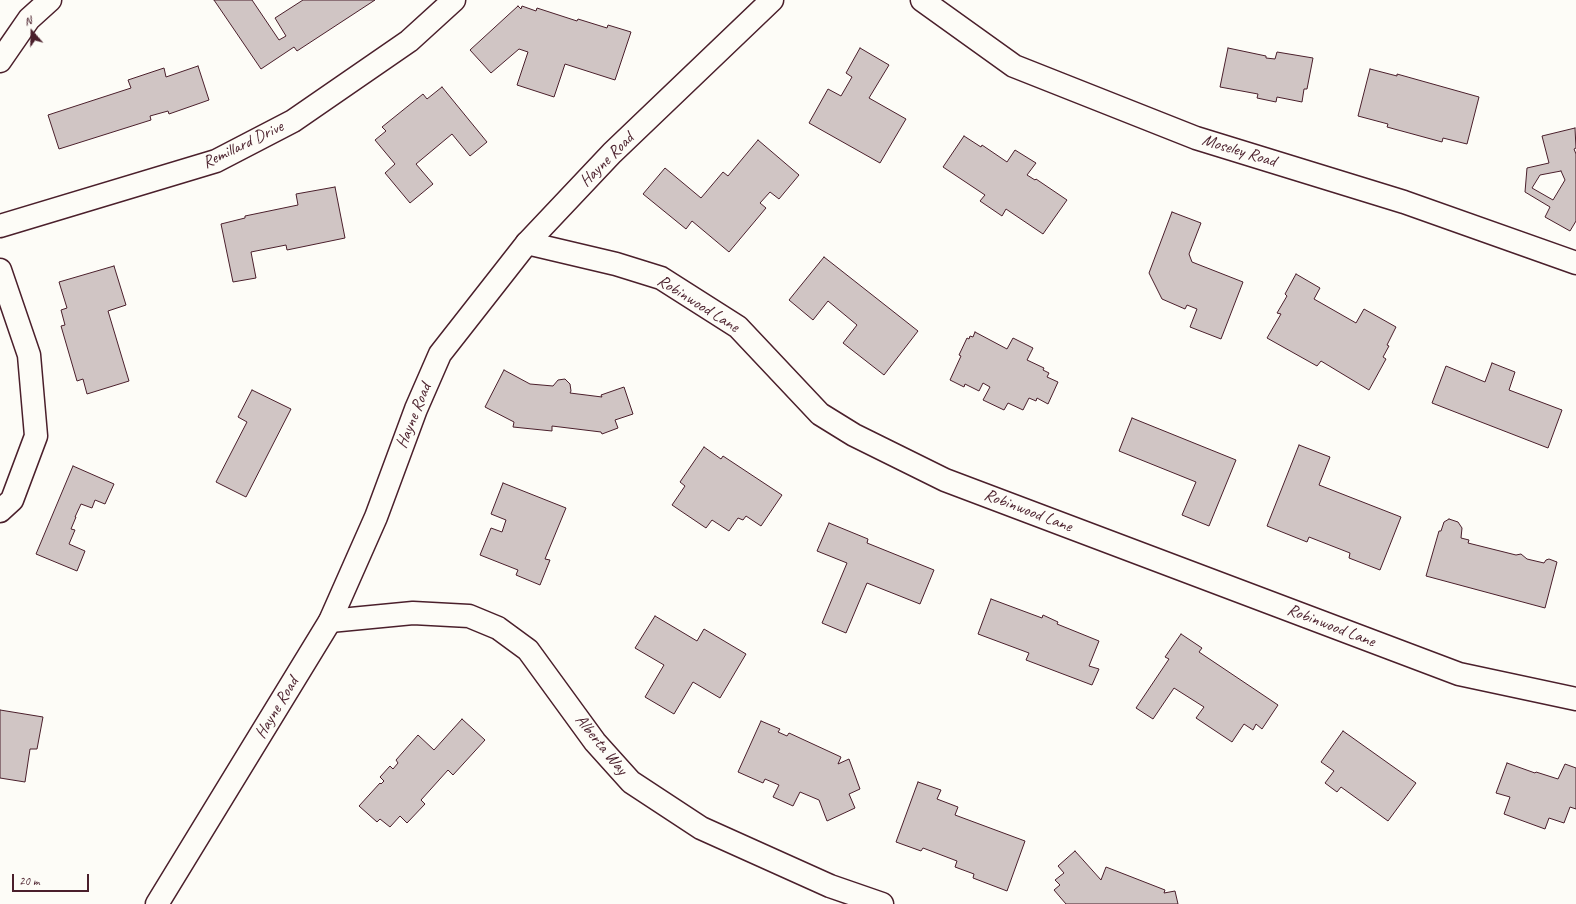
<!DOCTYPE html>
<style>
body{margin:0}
#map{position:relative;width:1576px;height:904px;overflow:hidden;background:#fdfcf7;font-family:Caveat,sans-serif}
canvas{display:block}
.north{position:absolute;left:12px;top:12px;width:40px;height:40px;-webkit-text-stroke:3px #fdfcf7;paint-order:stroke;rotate:340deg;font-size:11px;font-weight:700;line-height:16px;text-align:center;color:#4a1f2b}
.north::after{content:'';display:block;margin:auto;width:14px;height:18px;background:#4a1f2b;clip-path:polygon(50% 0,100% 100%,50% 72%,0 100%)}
.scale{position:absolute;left:12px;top:874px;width:77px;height:18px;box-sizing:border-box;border:2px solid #4a1f2b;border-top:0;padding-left:5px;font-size:12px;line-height:14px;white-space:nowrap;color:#4a1f2b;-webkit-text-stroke:3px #fdfcf7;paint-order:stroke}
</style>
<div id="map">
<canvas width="1576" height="904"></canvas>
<div class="north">N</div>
<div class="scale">20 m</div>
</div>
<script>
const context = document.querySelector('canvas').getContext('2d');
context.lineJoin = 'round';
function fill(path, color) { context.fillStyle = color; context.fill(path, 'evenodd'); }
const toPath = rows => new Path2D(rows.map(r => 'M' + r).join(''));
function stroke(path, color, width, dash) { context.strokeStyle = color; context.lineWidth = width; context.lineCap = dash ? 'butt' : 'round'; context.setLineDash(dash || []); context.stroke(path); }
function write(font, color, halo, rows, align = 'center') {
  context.font = font + ' Caveat,sans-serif'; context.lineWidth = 3; context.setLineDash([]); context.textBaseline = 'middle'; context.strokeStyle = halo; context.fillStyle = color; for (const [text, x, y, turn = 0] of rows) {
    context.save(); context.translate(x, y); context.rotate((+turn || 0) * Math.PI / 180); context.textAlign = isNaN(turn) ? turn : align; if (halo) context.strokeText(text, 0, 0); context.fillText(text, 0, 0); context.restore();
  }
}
const building = toPath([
 [214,0,252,0,279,40,286,36,275,18,303,0,375,0,297,51,294,47,261,69,214,0],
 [518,6,521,9,522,6,536,11,537,8,577,21,578,19,607,28,608,25,631,32,615,80,565,64,554,97,517,85,528,52,519,49,491,73,470,50,518,6],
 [860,48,889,65,869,98,906,119,880,163,809,123,828,89,841,96,852,77,846,73,860,48],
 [1228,48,1266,56,1266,58,1275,59,1277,52,1313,58,1307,89,1304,89,1302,102,1277,97,1276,102,1257,98,1258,94,1220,87,1228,48],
 [198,66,209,100,169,114,168,111,150,116,151,120,59,149,48,115,131,88,128,80,164,68,166,77,198,66],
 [1370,69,1397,76,1397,74,1479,97,1467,144,1443,138,1442,142,1387,127,1388,124,1358,116,1370,69],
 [442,87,487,142,470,156,452,134,416,164,433,184,410,203,385,173,395,164,375,140,386,131,382,127,423,94,427,99,442,87],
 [1575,128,1576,148,1574,149,1576,154,1576,221,1570,231,1545,217,1550,207,1525,192,1527,168,1549,163,1542,136,1575,128],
 [1561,171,1565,180,1553,200,1532,188,1540,175,1561,171],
 [964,136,981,147,982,145,1007,162,1015,150,1036,163,1027,175,1035,180,1036,179,1067,200,1043,234,1006,209,1002,216,980,201,985,195,943,167,964,136],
 [758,140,799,175,779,199,770,192,760,203,766,208,729,252,692,221,686,229,643,194,665,168,701,198,723,172,728,176,758,140],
 [335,187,345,238,287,250,286,245,251,252,256,278,233,282,221,224,245,218,245,216,298,205,296,194,335,187],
 [1172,212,1201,223,1189,254,1192,262,1243,282,1221,339,1190,327,1197,309,1187,305,1185,309,1162,299,1149,273,1172,212],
 [824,257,918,331,884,375,843,343,857,325,828,301,813,320,789,300,824,257],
 [114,266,126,305,108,311,129,381,87,394,83,379,77,381,61,326,65,325,61,310,67,308,59,282,114,266],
 [1296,274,1320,288,1314,299,1356,323,1364,309,1396,327,1387,345,1389,346,1383,357,1386,359,1369,390,1321,361,1317,366,1267,338,1281,314,1277,313,1287,296,1285,294,1296,274],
 [975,332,1007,349,1013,338,1033,348,1027,360,1044,368,1043,370,1049,373,1047,377,1058,382,1048,404,1037,398,1036,401,1029,398,1023,410,1008,403,1004,410,983,400,990,387,983,383,979,391,965,384,964,387,950,380,961,356,959,355,967,338,969,339,970,336,973,337,975,332],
 [1492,363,1515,372,1509,390,1562,410,1548,448,1432,403,1446,366,1485,382,1492,363],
 [504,370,530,384,553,386,558,380,565,379,570,384,571,391,570,393,602,397,601,395,624,387,633,414,615,420,618,428,602,434,601,432,552,426,552,431,513,427,514,422,485,407,504,370],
 [252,390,291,409,246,497,216,482,247,422,238,417,252,390],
 [1132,418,1236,460,1209,526,1182,515,1196,482,1119,451,1132,418],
 [1299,445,1330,457,1319,485,1401,517,1380,570,1349,558,1350,553,1309,537,1307,542,1267,526,1299,445],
 [704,447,721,459,723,456,782,495,761,526,746,516,743,520,738,518,729,531,712,520,706,528,672,505,685,486,680,482,704,447],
 [73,466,114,484,105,504,95,500,92,508,81,504,75,517,76,517,71,529,75,530,69,544,85,551,77,571,36,554,73,466],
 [503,483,566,508,545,559,550,560,540,585,516,575,518,570,480,555,491,528,502,532,506,520,491,514,503,483],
 [1449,519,1458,522,1462,528,1461,538,1469,540,1468,543,1516,555,1521,554,1527,559,1544,563,1546,560,1549,559,1557,562,1545,608,1426,576,1439,531,1441,531,1444,522,1449,519],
 [829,523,868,539,867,543,934,570,920,604,867,583,846,633,822,623,847,563,817,551,829,523],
 [991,599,1042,618,1043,615,1058,622,1057,624,1099,641,1089,666,1099,669,1092,685,1026,660,1029,653,978,634,991,599],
 [655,616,697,641,704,629,746,654,720,698,693,682,674,714,645,697,664,665,635,648,655,616],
 [1181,634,1202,648,1199,652,1278,705,1262,729,1256,724,1253,730,1244,724,1232,742,1196,718,1204,707,1174,688,1153,719,1136,708,1169,659,1165,657,1181,634],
 [0,710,43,717,37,749,30,749,25,782,0,778,0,710],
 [462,719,485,740,453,775,448,770,421,800,425,804,407,823,400,816,390,827,380,819,377,822,359,806,380,783,381,784,384,781,380,777,390,766,393,769,398,763,396,760,418,735,434,750,462,719],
 [761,721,780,729,778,732,787,736,789,733,841,757,838,764,849,759,860,789,849,794,855,808,827,821,819,800,800,792,793,806,773,797,779,785,765,779,763,783,738,772,761,721],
 [1343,731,1416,783,1388,821,1341,787,1337,792,1325,783,1334,771,1321,762,1343,731],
 [1507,763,1535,773,1536,772,1558,779,1565,764,1576,768,1576,809,1570,807,1564,823,1549,818,1545,829,1504,814,1510,797,1496,793,1507,763],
 [918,782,941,790,937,799,958,807,955,815,1025,841,1007,891,973,878,974,874,955,867,957,861,923,848,921,851,896,842,918,782],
 [1075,851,1101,880,1106,867,1165,890,1164,893,1175,891,1178,904,1066,904,1054,890,1060,885,1055,880,1064,873,1058,866,1075,851]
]);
const street = toPath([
 [922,0,1014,66,1196,138,1404,202,1576,263],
 [0,61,29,19,50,0],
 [0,226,216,161,293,121,409,41,454,0],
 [527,243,616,264,661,278,738,327,820,414,854,435,945,480,1459,674,1576,699],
 [0,270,29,355,36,436,12,500,0,511],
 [330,621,413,613,469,616,498,628,528,650,595,742,631,782,701,828,830,886,882,904]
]);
const secondary = toPath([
 [157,904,330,621,376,517,416,409,440,354,527,243,612,153,772,0]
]);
const streetNames = [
 ["Remillard Drive",243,145,-26],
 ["Moseley Road",1239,151,17],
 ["Hayne Road",607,160,-45],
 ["Robinwood Lane",698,304,32],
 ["Hayne Road",414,416,-68],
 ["Robinwood Lane",1028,511,21],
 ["Robinwood Lane",1331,626,21],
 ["Hayne Road",277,708,-59],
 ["Alberta Way",601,745,51]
];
fill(building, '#d0c5c4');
stroke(building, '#4a1f2b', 1);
stroke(street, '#4a1f2b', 25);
stroke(secondary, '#4a1f2b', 25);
stroke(street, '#fdfcf7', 22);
stroke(secondary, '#fdfcf7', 22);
write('17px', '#4a1f2b', '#fdfcf7', streetNames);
</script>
